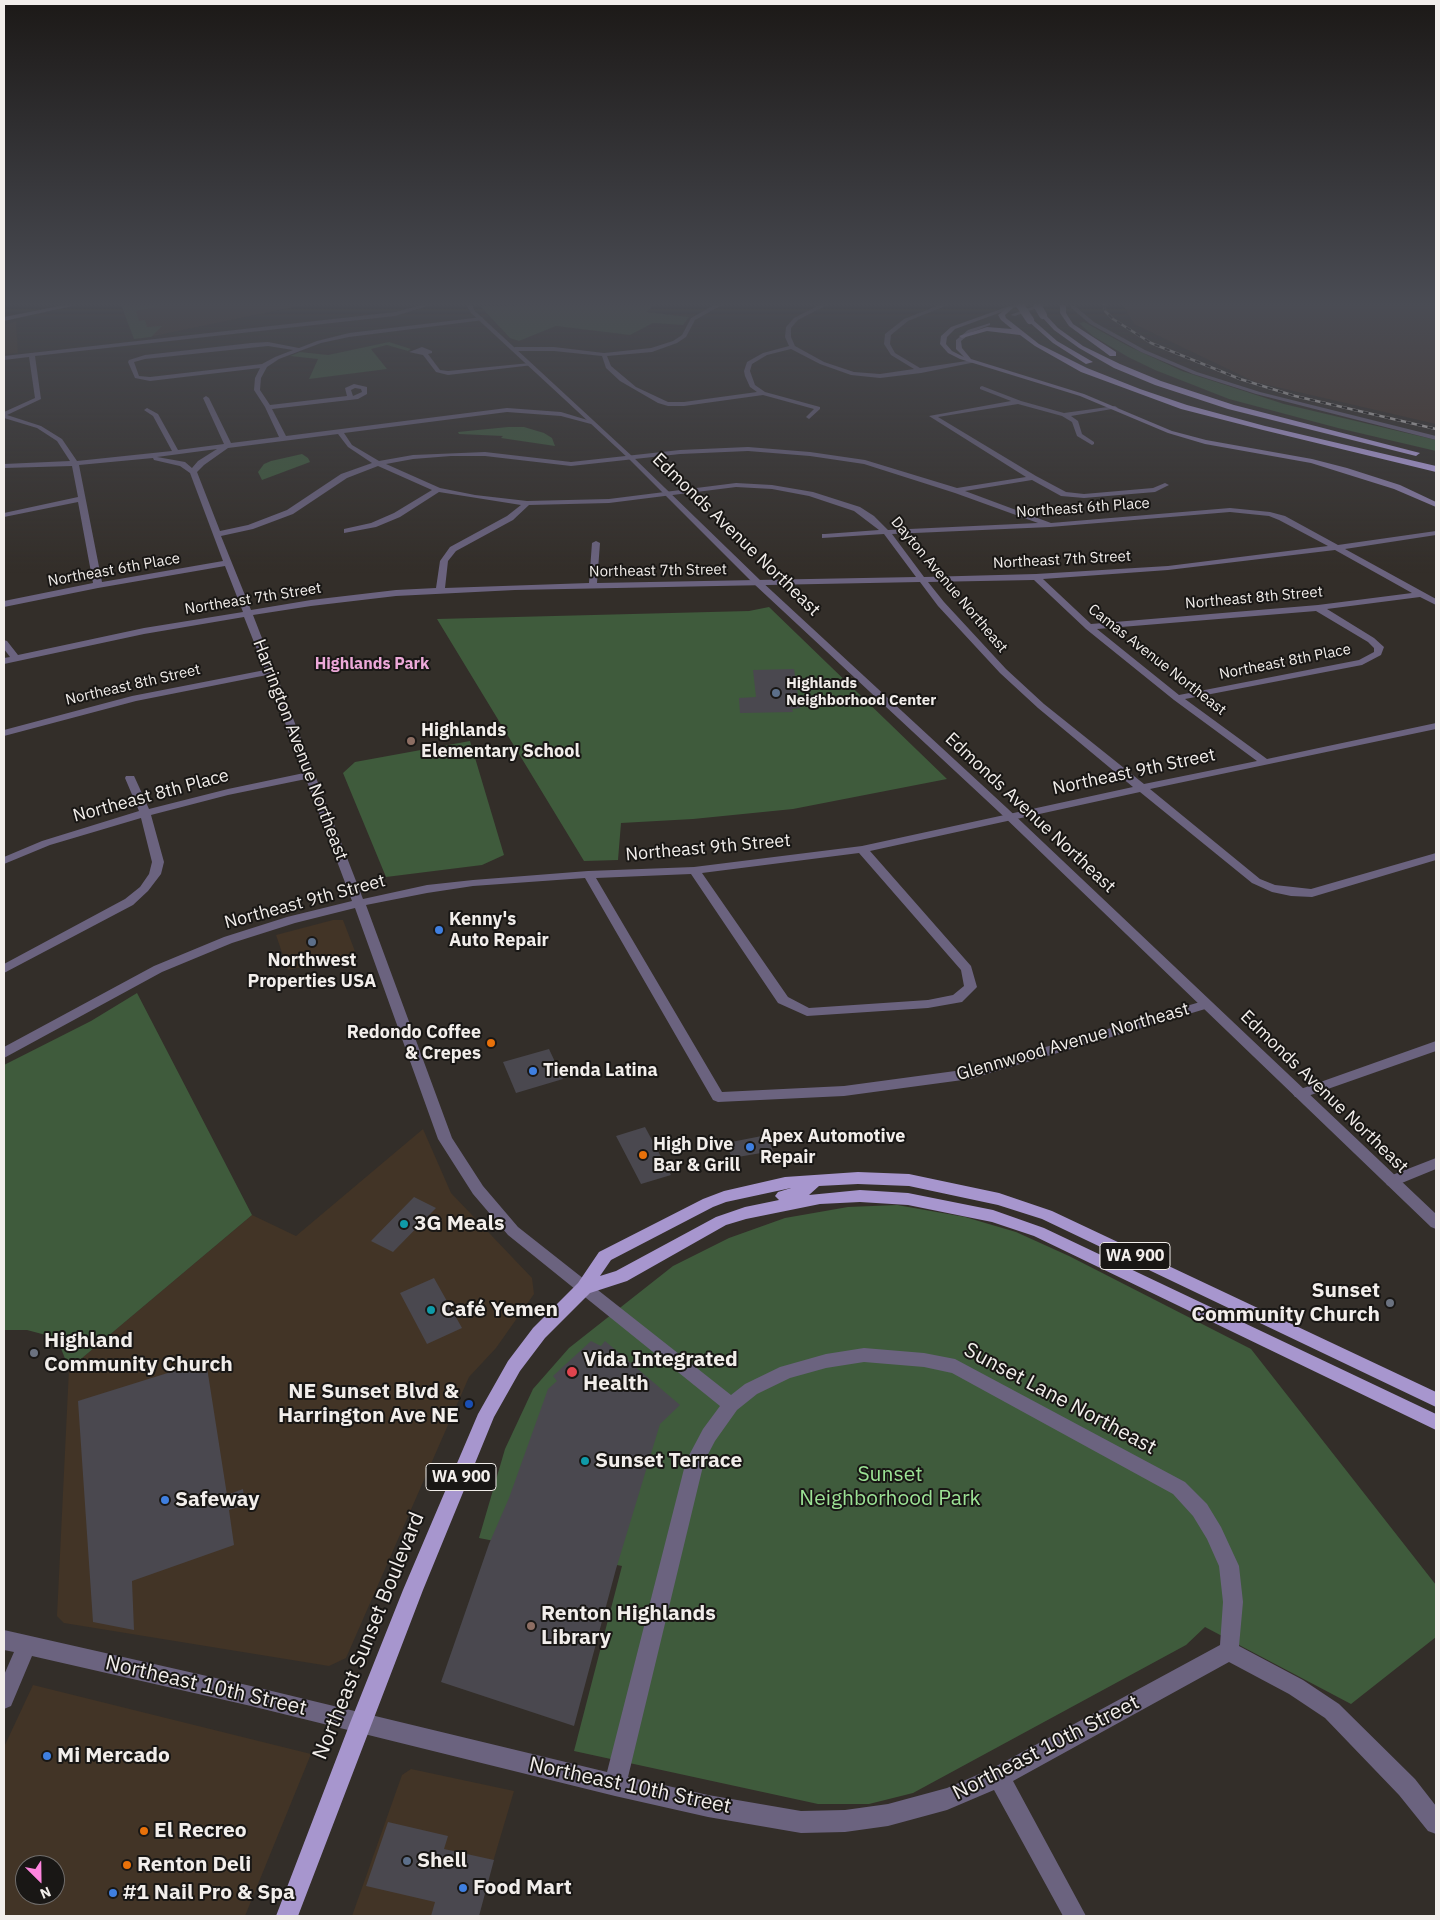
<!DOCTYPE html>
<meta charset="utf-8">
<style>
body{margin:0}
#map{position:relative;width:1440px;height:1920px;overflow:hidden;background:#332e29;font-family:"IBM Plex Sans",sans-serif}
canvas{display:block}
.frame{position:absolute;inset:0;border:5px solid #f2eeeb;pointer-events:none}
.north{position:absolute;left:15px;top:1855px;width:50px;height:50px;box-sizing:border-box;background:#191715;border:1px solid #706d6b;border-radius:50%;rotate:157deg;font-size:14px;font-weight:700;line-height:20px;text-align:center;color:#f2eeeb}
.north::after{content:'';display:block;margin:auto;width:18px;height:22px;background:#fe85df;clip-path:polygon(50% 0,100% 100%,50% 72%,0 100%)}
</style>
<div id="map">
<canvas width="1440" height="1920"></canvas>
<div class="frame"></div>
<div class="north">N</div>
</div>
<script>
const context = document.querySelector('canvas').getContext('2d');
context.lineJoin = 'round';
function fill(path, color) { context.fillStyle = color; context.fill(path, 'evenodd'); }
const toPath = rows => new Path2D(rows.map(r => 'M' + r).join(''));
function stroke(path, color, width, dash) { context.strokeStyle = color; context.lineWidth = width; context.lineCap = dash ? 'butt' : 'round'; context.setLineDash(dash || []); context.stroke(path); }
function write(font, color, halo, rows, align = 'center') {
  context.font = font + ' "IBM Plex Sans",sans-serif'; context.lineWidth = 4; context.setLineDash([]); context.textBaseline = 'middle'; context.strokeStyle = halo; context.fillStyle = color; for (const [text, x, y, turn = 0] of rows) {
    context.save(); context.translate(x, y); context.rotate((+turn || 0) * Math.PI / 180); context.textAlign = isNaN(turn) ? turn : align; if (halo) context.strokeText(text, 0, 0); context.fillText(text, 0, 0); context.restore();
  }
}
const commercial = toPath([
 [16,321,18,353,4,354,4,325],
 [333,920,343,920,356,954,288,970,276,935],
 [423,1129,451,1193,532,1278,534,1294,496,1348,469,1377,346,1658,329,1666,64,1623,57,1616,69,1369,252,1215,296,1236],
 [33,1685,311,1754,245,1916,4,1916,4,1747],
 [25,1865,55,1865,55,1895,25,1895],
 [411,1769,514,1791,477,1916,352,1916,402,1775]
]);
const industrial = toPath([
 [131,305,304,305,144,338],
 [1123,305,1436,305,1436,424,1255,382,1134,324]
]);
const green = toPath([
 [121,305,167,305,136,311,139,321,145,320,147,327,162,326,151,337,134,339],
 [654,305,647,312,689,317,683,325,653,323,630,335,556,326,519,341,510,338,480,306],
 [1084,322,1128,346,1182,371,1284,404,1436,440,1436,451,1338,428,1229,399,1155,370,1128,357,1093,336,1079,323],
 [389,342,411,349,408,351,387,345,371,349,387,369,309,379,318,359,290,356,300,352,328,355],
 [508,427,524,427,544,433,552,438,555,446,501,438,503,436,459,434,458,432],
 [302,454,308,458,310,462,262,480,258,472,264,464,271,461],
 [769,607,947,779,793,809,693,819,621,823,618,860,584,861,437,619,749,611],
 [470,741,504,855,482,865,386,877,343,773,355,762],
 [137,993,252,1215,69,1369,57,1338,27,1330,4,1330,4,1065,91,1021],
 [897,1205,965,1217,1016,1232,1069,1256,1251,1349,1436,1585,1436,1637,1351,1704,1205,1627,1186,1645,913,1793,869,1804,818,1804,574,1751,622,1566,479,1538,505,1449,533,1389,569,1348,673,1266,729,1238,785,1218,848,1207]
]);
const building = toPath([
 [794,669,800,708,792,709,793,712,740,713,739,698,756,697,753,670],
 [549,1049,563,1079,516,1093,503,1062],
 [645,1127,671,1175,641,1184,616,1136],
 [767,1135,773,1151,732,1158,726,1143],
 [414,1197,436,1208,393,1252,371,1241],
 [434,1278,462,1328,427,1344,400,1293],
 [591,1341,601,1346,605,1341,680,1405,660,1424,616,1569,574,1726,441,1682,489,1544,509,1498,548,1389,557,1381,553,1376],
 [206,1361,227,1495,243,1489,245,1505,229,1510,234,1545,132,1581,134,1630,93,1622,78,1401],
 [388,1822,448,1836,444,1849,494,1860,479,1916,431,1916,435,1902,366,1886]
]);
const minor = toPath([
 [421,305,431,305,395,316,35,356,41,399,7,415,41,426,62,439,77,461,172,451,153,416,144,410,147,408,158,414,178,450,224,444,203,398,206,396,209,398,231,443,279,437,265,407,254,390,255,378,260,368,150,381,135,378,128,362,129,360,145,355,251,343,268,342,299,348,317,341,349,333,482,317,484,320,349,337,321,343,279,359,267,367,261,378,260,390,270,405,347,396,345,388,354,384,367,387,367,394,358,399,272,409,286,436,507,408,561,412,594,422,591,424,561,416,507,412,344,433,352,445,379,461,413,455,485,452,571,462,680,450,748,447,810,452,865,460,957,488,1026,477,929,416,1011,401,980,389,980,387,982,386,1021,401,1064,413,1115,406,1118,408,1071,416,1078,421,1082,434,1094,442,1094,444,1092,445,1077,436,1072,422,1062,416,1018,404,938,417,1036,476,1066,492,1084,494,1153,488,1165,483,1169,485,1155,492,1084,498,1061,496,1032,480,965,491,1051,523,1230,508,1270,512,1285,516,1338,545,1436,531,1436,535,1345,549,1436,599,1436,605,1420,597,1327,609,1374,638,1384,647,1381,655,1362,665,1185,699,1267,759,1436,723,1436,729,1150,789,1260,879,1275,885,1311,889,1436,853,1436,860,1312,897,1291,896,1272,892,1252,883,1140,792,870,851,971,966,977,987,962,1002,928,1008,807,1016,778,1003,691,874,596,878,722,1092,844,1086,970,1069,1207,1000,1213,1004,1212,1007,970,1079,844,1096,718,1102,713,1100,585,878,473,886,427,893,366,905,452,1138,483,1186,518,1227,731,1395,745,1384,780,1367,826,1354,864,1348,924,1353,955,1359,1185,1482,1207,1504,1221,1527,1239,1566,1243,1602,1239,1646,1303,1680,1339,1704,1415,1779,1436,1806,1436,1834,1428,1831,1399,1795,1325,1718,1289,1694,1229,1662,1013,1781,1086,1916,1063,1916,994,1790,947,1810,888,1826,845,1832,801,1833,708,1817,615,1796,251,1706,32,1656,11,1706,4,1709,4,1675,14,1652,4,1650,4,1630,251,1686,607,1772,686,1461,703,1429,720,1406,508,1235,473,1194,438,1139,355,908,295,923,232,943,162,972,4,1058,4,1047,154,966,224,937,287,917,352,901,306,779,228,795,151,815,164,862,161,874,148,891,133,905,4,973,4,964,125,899,140,887,149,874,152,862,141,818,50,845,4,864,4,857,42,841,139,811,125,778,126,776,134,776,135,778,149,809,228,789,304,773,267,675,136,701,4,736,4,730,132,696,265,670,244,617,144,634,4,664,4,658,10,657,4,649,4,640,7,641,18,655,144,628,243,612,225,566,98,588,4,607,4,601,93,583,78,502,4,517,4,513,78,497,72,466,4,468,4,464,70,461,57,441,37,428,4,418,4,412,35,398,29,357,4,360,4,356,395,312,421,305],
 [268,346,293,350,275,357,262,364,150,377,139,376,134,362,145,359,268,346],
 [355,388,361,389,362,392,353,396,351,390,355,388],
 [338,434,348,447,372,463,341,474,287,510,248,525,220,531,197,472,204,465,228,448,338,434],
 [217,449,198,461,192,468,185,462,157,457,217,449],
 [748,451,810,456,864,464,955,493,1038,523,888,530,874,516,860,507,813,492,772,485,736,483,609,499,527,501,475,495,440,488,386,464,413,459,451,456,485,456,571,466,680,454,748,451],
 [153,458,154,460,180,466,190,473,223,561,102,582,79,465,153,458],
 [378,466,432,490,394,513,371,523,344,529,344,533,376,527,400,517,439,492,521,505,507,516,450,547,440,561,436,588,396,590,311,600,251,610,221,536,253,529,293,514,347,478,378,466],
 [736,487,772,489,809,496,854,511,879,530,825,534,822,534,822,538,884,534,916,577,597,583,600,543,596,541,592,543,589,583,445,588,448,561,456,551,513,520,529,505,609,503,736,487],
 [1230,512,1269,516,1279,520,1328,546,1168,566,1036,574,924,577,892,534,1050,527,1230,512],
 [1335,550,1412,593,1318,605,1091,624,1043,579,1168,570,1335,550],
 [1034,580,1086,629,1174,700,1257,761,1144,784,1044,704,1006,669,944,602,928,582,1034,580],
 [920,582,938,606,1000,673,1038,708,1133,787,862,846,694,867,588,871,473,880,427,885,363,899,253,615,311,606,396,596,515,590,920,582],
 [1316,611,1368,642,1374,648,1374,652,1359,660,1179,695,1097,629,1316,611],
 [859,853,961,970,964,986,953,995,928,1000,809,1008,788,997,702,873,859,853],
 [864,1362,924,1367,952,1373,1173,1494,1193,1516,1207,1539,1219,1566,1223,1602,1220,1645,991,1769,947,1788,888,1804,845,1810,801,1811,708,1795,628,1777,704,1462,715,1441,737,1410,757,1394,790,1378,826,1368,864,1362],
 [714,305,722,305,695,320,686,337,677,343,652,352,607,356,611,366,636,387,668,402,684,402,757,392,750,387,745,376,744,371,747,362,763,353,789,346,785,337,786,327,794,318,819,305,827,305,798,320,791,328,791,337,795,346,824,362,854,372,880,374,914,369,891,355,884,344,885,334,904,319,939,305,948,305,908,321,891,335,890,344,895,353,920,368,973,360,976,362,921,373,880,378,851,375,820,364,791,349,767,355,752,364,750,371,755,385,765,392,820,407,820,409,809,419,806,417,814,409,763,395,684,406,668,406,658,403,620,381,606,368,602,356,554,351,515,351,512,349,515,347,554,347,604,353,651,348,673,341,682,335,691,318,714,305],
 [422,347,432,351,432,353,428,354,440,370,448,371,530,363,533,365,448,375,436,372,423,355,409,352,422,347],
 [1436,1041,1436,1051,1305,1097,1295,1097,1293,1094,1295,1091,1436,1041],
 [1436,1158,1436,1169,1392,1187,1387,1185,1385,1181,1387,1177,1436,1158]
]);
const tertiary = toPath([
 [466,305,472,305,475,311,633,457,760,580,1007,808,1436,1214,1436,1229,1431,1227,999,812,754,584,629,459,471,313,466,305],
 [1071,306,1075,306,1094,322,1145,350,1197,372,1260,392,1436,436,1436,440,1256,394,1193,374,1141,352,1090,324,1071,308,1071,306]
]);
const secondary = toPath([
 [64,305,77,305,4,321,4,317,64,305],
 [1012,305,1021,305,955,329,947,337,946,344,952,351,964,357,956,349,956,340,968,330,990,323,990,325,972,332,961,341,962,348,971,359,1084,394,1172,431,1206,440,1312,459,1347,468,1400,485,1436,502,1436,507,1394,489,1311,463,1205,444,1168,433,1080,396,960,359,948,353,940,344,941,336,951,327,1012,305],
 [1037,305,1046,305,1015,316,1010,315,1037,305]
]);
const primary = toPath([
 [858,1172,909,1174,999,1193,1052,1211,1436,1392,1436,1407,1042,1219,998,1205,909,1186,858,1184,819,1186,809,1195,860,1190,908,1193,993,1210,1044,1228,1436,1414,1436,1430,1034,1236,992,1222,908,1205,860,1202,820,1204,746,1219,726,1225,627,1281,590,1293,545,1338,520,1371,494,1417,423,1590,298,1916,276,1916,350,1723,403,1590,478,1414,508,1361,533,1328,578,1283,599,1252,703,1199,724,1191,785,1177,858,1172],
 [791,1188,778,1192,775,1196,779,1200,745,1207,716,1217,616,1271,600,1276,611,1260,713,1207,726,1202,791,1188]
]);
const motorway = toPath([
 [1060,305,1066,305,1066,313,1073,324,1116,352,1116,356,1110,356,1069,326,1060,313,1060,305],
 [1008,307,1013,308,1005,315,1006,318,1039,344,1087,368,1140,389,1187,405,1265,426,1436,466,1436,472,1263,430,1181,409,1081,372,1035,346,1020,335,987,331,962,338,959,336,987,327,1012,329,1001,320,998,315,1008,307],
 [1041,314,1045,314,1058,328,1083,346,1120,364,1161,381,1234,405,1420,453,1416,456,1228,409,1155,385,1114,368,1079,348,1054,330,1041,316,1041,314],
 [1028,319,1032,319,1057,341,1093,362,1086,364,1053,343,1028,321,1028,319]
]);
const rail = toPath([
 [1104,305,1105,311,1113,319,1151,343,1240,379,1295,396,1436,429]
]);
const motorwayBridge = toPath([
 [1020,305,1030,320],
 [1037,305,1043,315]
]);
const markers = [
 [776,693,5,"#5c6f8a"],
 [411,741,5,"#8d6e63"],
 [439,930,5,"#3f7fe0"],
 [312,942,5,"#5c6f8a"],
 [491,1043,5,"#e8710a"],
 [533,1071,5,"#3f7fe0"],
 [750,1147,5,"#3f7fe0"],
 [643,1155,5,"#e8710a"],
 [404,1224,5,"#0f9aa8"],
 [1390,1303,5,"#6b7280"],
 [431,1310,5,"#0f9aa8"],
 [34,1353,5,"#6b7280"],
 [572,1372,6,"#e0444e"],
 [469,1404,5,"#1a4fb4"],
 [585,1461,5,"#0f9aa8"],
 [165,1500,5,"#3f7fe0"],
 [531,1626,5,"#8d6e63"],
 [47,1756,5,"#3f7fe0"],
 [144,1831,5,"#e8710a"],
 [407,1861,5,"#5c6f8a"],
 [127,1865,5,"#e8710a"],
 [463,1888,5,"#3f7fe0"],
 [113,1893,5,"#3f7fe0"]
];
const farStreetnames = [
 ["Northeast 6th Place",1083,508,-4],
 ["Northeast 7th Street",1062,560,-3],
 ["Northeast 6th Place",114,570,-10],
 ["Northeast 7th Street",658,571,-1],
 ["Dayton Avenue Northeast",949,585,50],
 ["Northeast 8th Street",1254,598,-5],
 ["Northeast 7th Street",253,599,-9],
 ["Camas Avenue Northeast",1157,660,38],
 ["Northeast 8th Place",1285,662,-11],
 ["Northeast 8th Street",133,685,-13]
];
const farPoinames = [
 ["Highlands",786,684],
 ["Neighborhood Center",786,701]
];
const farNeighbourhoodnames = [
 ["Highlands Park",372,664]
];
const shields = [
 [1135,1256,70],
 [461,1477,70]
];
const shieldNames = [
 ["WA 900",1135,1256],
 ["WA 900",461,1477]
];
const streetNames = [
 ["Edmonds Avenue Northeast",736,535,44],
 ["Harrington Avenue Northeast",300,750,69],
 ["Northeast 9th Street",1134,772,-12],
 ["Northeast 8th Place",151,796,-15],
 ["Edmonds Avenue Northeast",1030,813,43],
 ["Northeast 9th Street",708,848,-5],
 ["Northeast 9th Street",305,902,-15],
 ["Glennwood Avenue Northeast",1073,1042,-16],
 ["Edmonds Avenue Northeast",1324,1092,44]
];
const poiNames = [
 ["Highlands",421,731],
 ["Elementary School",421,752],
 ["Kenny's",449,920],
 ["Auto Repair",449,941],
 ["Northwest",312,961,"center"],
 ["Properties USA",312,982,"center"],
 ["Redondo Coffee",481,1033,"right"],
 ["& Crepes",481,1054,"right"],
 ["Tienda Latina",543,1071],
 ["Apex Automotive",760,1137],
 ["Repair",760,1158],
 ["High Dive",653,1145],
 ["Bar & Grill",653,1166]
];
const nearPoinames = [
 ["3G Meals",414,1224],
 ["Sunset",1380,1291,"right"],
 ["Community Church",1380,1315,"right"],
 ["Café Yemen",441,1310],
 ["Highland",44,1341],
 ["Community Church",44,1365],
 ["Vida Integrated",583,1360],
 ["Health",583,1384],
 ["NE Sunset Blvd &",459,1392,"right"],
 ["Harrington Ave NE",459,1416,"right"],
 ["Sunset Terrace",595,1461],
 ["Safeway",175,1500],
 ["Renton Highlands",541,1614],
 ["Library",541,1638],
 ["Mi Mercado",57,1756],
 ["El Recreo",154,1831],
 ["Shell",417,1861],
 ["Renton Deli",137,1865],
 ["Food Mart",473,1888],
 ["#1 Nail Pro & Spa",123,1893]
];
const nearStreetnames = [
 ["Sunset Lane Northeast",1060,1399,28],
 ["Northeast Sunset Boulevard",369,1636,-68],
 ["Northeast 10th Street",206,1686,13],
 ["Northeast 10th Street",1046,1748,-27],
 ["Northeast 10th Street",630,1786,12]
];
const nearParknames = [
 ["Sunset",890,1475],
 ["Neighborhood Park",890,1499]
];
fill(commercial, '#423426');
fill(industrial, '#443329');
fill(green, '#3f5b3c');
fill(building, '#4a484f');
fill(minor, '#6b637f');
fill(tertiary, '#6b637f');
fill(secondary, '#8d80ac');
fill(primary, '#a796ce');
fill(motorway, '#beaaee');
stroke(rail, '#c6c2bf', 2.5);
stroke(rail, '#191715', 2, [5.5]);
stroke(motorwayBridge, '#beaaee', 8);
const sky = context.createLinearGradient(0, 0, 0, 574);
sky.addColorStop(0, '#1c1917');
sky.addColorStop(0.53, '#4a4c54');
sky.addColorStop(1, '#4a4c5400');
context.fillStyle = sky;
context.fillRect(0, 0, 1440, 574);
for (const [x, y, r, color] of markers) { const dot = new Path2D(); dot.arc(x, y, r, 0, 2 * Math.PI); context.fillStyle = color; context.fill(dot); stroke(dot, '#191715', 2); }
write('15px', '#f2eeeb', '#191715', farStreetnames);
write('bold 15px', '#f2eeeb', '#191715', farPoinames, 'left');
write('bold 16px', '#eda9d9', '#191715', farNeighbourhoodnames);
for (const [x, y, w] of shields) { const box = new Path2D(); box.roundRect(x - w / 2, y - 13.5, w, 27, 4); context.fillStyle = '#191715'; context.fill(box); stroke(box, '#f2eeeb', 1); }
write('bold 16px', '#f2eeeb', null, shieldNames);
write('18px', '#f2eeeb', '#191715', streetNames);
write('bold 18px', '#f2eeeb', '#191715', poiNames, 'left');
write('bold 21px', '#f2eeeb', '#191715', nearPoinames, 'left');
write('21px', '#f2eeeb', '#191715', nearStreetnames);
write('21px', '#9ce395', '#191715', nearParknames);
</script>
